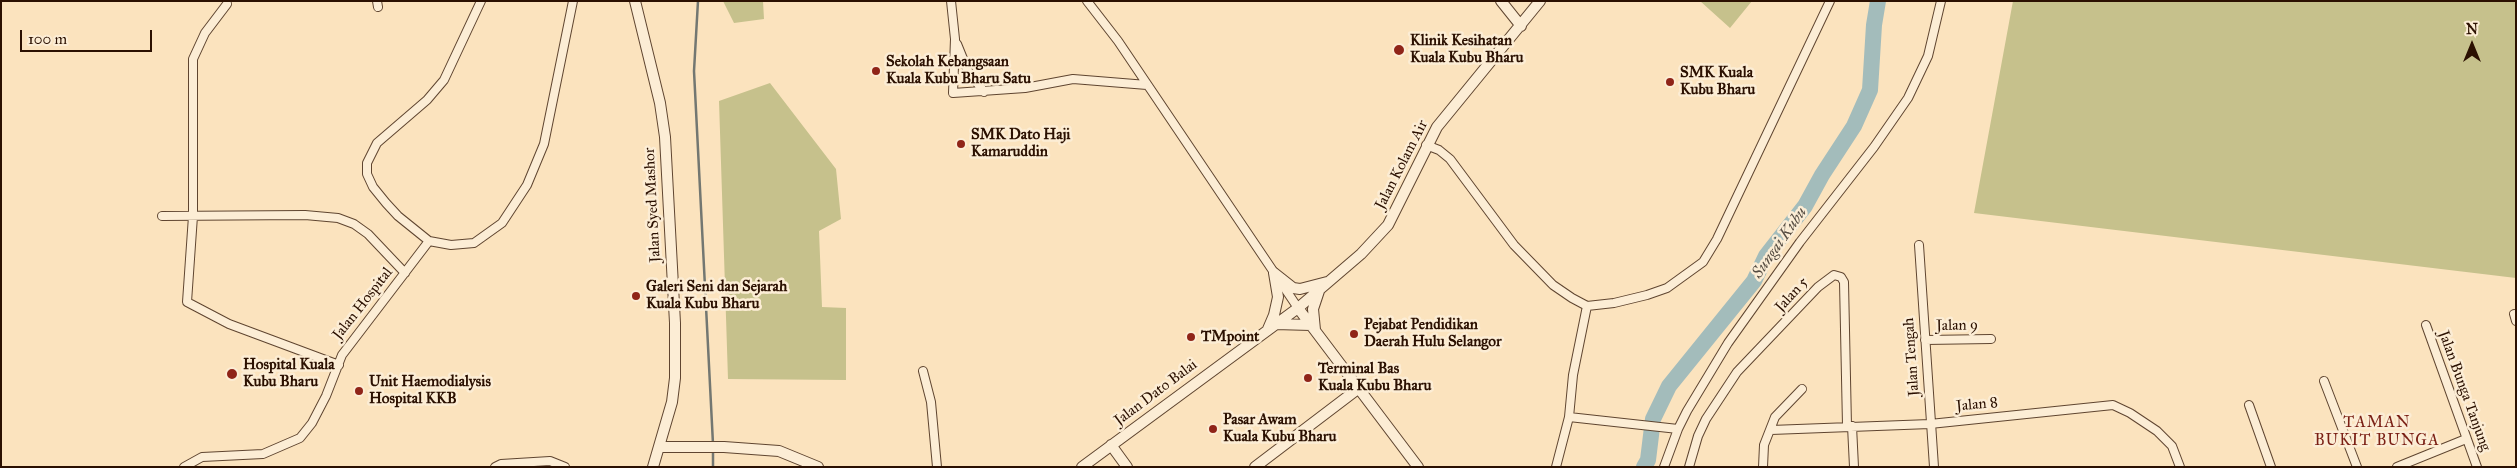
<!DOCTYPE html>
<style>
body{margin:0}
#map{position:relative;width:2517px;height:468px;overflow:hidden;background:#fbe3be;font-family:"IM FELL Great Primer",serif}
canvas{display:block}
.frame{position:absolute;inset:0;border:2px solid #2b1001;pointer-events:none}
.north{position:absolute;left:2447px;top:20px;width:50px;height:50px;-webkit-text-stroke:4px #fcedd5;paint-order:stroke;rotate:0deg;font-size:14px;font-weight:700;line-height:20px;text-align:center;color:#2b1001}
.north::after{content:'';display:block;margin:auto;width:18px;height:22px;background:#2b1001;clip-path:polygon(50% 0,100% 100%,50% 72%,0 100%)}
.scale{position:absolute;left:20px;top:30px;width:132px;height:22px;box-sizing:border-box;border:2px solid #2b1001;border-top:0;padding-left:6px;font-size:15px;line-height:18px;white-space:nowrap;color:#2b1001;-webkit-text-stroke:4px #fcedd5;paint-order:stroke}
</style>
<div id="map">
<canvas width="2517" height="468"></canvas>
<div class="frame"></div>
<div class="north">N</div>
<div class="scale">100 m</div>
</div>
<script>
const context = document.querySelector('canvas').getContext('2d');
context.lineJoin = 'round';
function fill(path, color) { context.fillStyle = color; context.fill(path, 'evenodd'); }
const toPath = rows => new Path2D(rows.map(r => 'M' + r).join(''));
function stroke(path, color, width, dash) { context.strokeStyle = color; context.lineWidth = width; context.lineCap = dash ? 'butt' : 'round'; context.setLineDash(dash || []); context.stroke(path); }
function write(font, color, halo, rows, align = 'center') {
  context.font = font + ' "IM FELL Great Primer",serif'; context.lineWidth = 5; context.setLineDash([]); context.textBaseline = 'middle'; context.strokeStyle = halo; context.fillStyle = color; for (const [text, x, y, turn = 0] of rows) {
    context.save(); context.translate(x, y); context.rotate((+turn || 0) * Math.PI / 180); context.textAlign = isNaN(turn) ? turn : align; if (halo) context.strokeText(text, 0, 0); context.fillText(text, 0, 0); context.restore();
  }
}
const green = toPath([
 [723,1,763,1,764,19,734,23],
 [1700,1,1752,1,1730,28],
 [2013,1,2516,1,2516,278,1974,213],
 [770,83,836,169,841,219,819,231,822,307,846,308,846,380,728,379,719,101]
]);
const stream = toPath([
 [698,1,694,71,713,444],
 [713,450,713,467]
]);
const river = toPath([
 [1644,467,1648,460,1653,419,1669,386,1754,281,1766,256,1805,206,1822,175,1854,126,1870,90,1874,25,1878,1]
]);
const minor = toPath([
 [377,1,378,7],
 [481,1,444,80,427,100,377,143,367,163,367,174,373,187,386,203,398,216,429,241,451,245,474,243,502,223,527,185,544,144,573,1],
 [951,1,955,39,953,93,1025,88,1073,79,1147,85],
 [1087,1,1118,41,1298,308],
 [227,4,205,33,193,59,193,216,187,302,229,324,339,365],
 [957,44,968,71,984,92],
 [1426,145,1439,150,1450,159,1514,245,1553,285,1572,298,1587,306,1614,303,1647,295,1667,288,1703,262,1717,239,1830,1],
 [162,216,305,215,338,218,354,224,368,234,405,273],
 [1919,245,1934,467],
 [2514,314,2516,321],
 [2426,325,2477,467],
 [1925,340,1991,339],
 [923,371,931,402,937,467],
 [2324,381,2357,467],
 [2249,405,2271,467],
 [1569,417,1678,429],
 [1852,426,1854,467],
 [1771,430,1930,424,2113,405,2130,413,2157,431,2172,446,2180,467],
 [184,467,202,457,263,454,300,438,312,423,326,396,342,355,429,241],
 [495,467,501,464,550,461,565,467],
 [1556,467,1569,417,1573,375,1587,306],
 [1664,467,1678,429,1687,411,1728,343,1800,242,1874,147,1908,98,1928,56,1941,1],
 [1689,467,1698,436,1706,419,1737,372,1818,287,1834,275,1841,277,1844,282,1847,426],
 [1763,467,1764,445,1775,417,1802,389],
 [2397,467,2466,439]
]);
const tertiary = toPath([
 [635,1,660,103,665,137,675,323,675,378,672,402,653,467],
 [1501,1,1521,26],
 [1274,273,1293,288,1300,289,1327,282],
 [1298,308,1418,467],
 [1275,324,1311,325],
 [1268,329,1274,315,1278,297,1274,273],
 [1315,330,1313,309,1319,291],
 [1111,445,1127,467],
 [661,447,724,447,779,451,818,467],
 [1082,467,1298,308,1361,254,1388,225,1437,127,1540,1],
 [1255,467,1359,388]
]);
const markers = [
 [1399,50,6,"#8f2418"],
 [876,71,5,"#8f2418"],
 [1670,82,5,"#8f2418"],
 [961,144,5,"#8f2418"],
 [636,296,5,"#8f2418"],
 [1354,334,5,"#8f2418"],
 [1191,337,5,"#8f2418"],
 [232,374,6,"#8f2418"],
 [1308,378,5,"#8f2418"],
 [359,391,5,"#8f2418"],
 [1213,429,5,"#8f2418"]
];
const poiNames = [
 ["Klinik Kesihatan",1410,41],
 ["Kuala Kubu Bharu",1410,58],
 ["Sekolah Kebangsaan",886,62],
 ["Kuala Kubu Bharu Satu",886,79],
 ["SMK Kuala",1680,73],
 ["Kubu Bharu",1680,90],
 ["SMK Dato Haji",971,135],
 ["Kamaruddin",971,152],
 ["Galeri Seni dan Sejarah",646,287],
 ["Kuala Kubu Bharu",646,304],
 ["Pejabat Pendidikan",1364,325],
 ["Daerah Hulu Selangor",1364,342],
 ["TMpoint",1201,337],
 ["Hospital Kuala",243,365],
 ["Kubu Bharu",243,382],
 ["Terminal Bas",1318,369],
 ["Kuala Kubu Bharu",1318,386],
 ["Unit Haemodialysis",369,382],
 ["Hospital KKB",369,399],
 ["Pasar Awam",1223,420],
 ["Kuala Kubu Bharu",1223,437]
];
const streetNames = [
 ["Jalan Kolam Air",1402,165,-63],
 ["Jalan Syed Mashor",653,205,-93],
 ["Jalan 5",1792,295,-48],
 ["Jalan Hospital",363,304,-52],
 ["Jalan 9",1957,326,-1],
 ["Jalan Tengah",1912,357,-94],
 ["Jalan Bunga Tanjung",2464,391,70],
 ["Jalan Dato Balai",1156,393,-37],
 ["Jalan 8",1977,405,-5]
];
const waterNames = [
 ["Sungai Kubu",1780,243,-55]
];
const neighbourhoodNames = [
 ["TAMAN",2377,423],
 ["BUKIT BUNGA",2377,441]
];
fill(green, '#c6c18c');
stroke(stream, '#737771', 2.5);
stroke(river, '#a3bcbb', 16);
stroke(minor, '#5f4530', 10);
stroke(tertiary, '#5f4530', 12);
stroke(minor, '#fcedd5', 8);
stroke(tertiary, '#fcedd5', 10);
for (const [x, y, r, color] of markers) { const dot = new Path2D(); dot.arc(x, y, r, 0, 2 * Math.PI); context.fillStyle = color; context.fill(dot); stroke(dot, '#fcedd5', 2); }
write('bold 15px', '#2b1001', '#fcedd5', poiNames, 'left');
write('15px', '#2b1001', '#fcedd5', streetNames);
write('italic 16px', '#554c42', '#fcedd5', waterNames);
context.letterSpacing = '1px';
write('16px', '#7a1f14', '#fcedd5', neighbourhoodNames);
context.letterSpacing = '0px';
</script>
